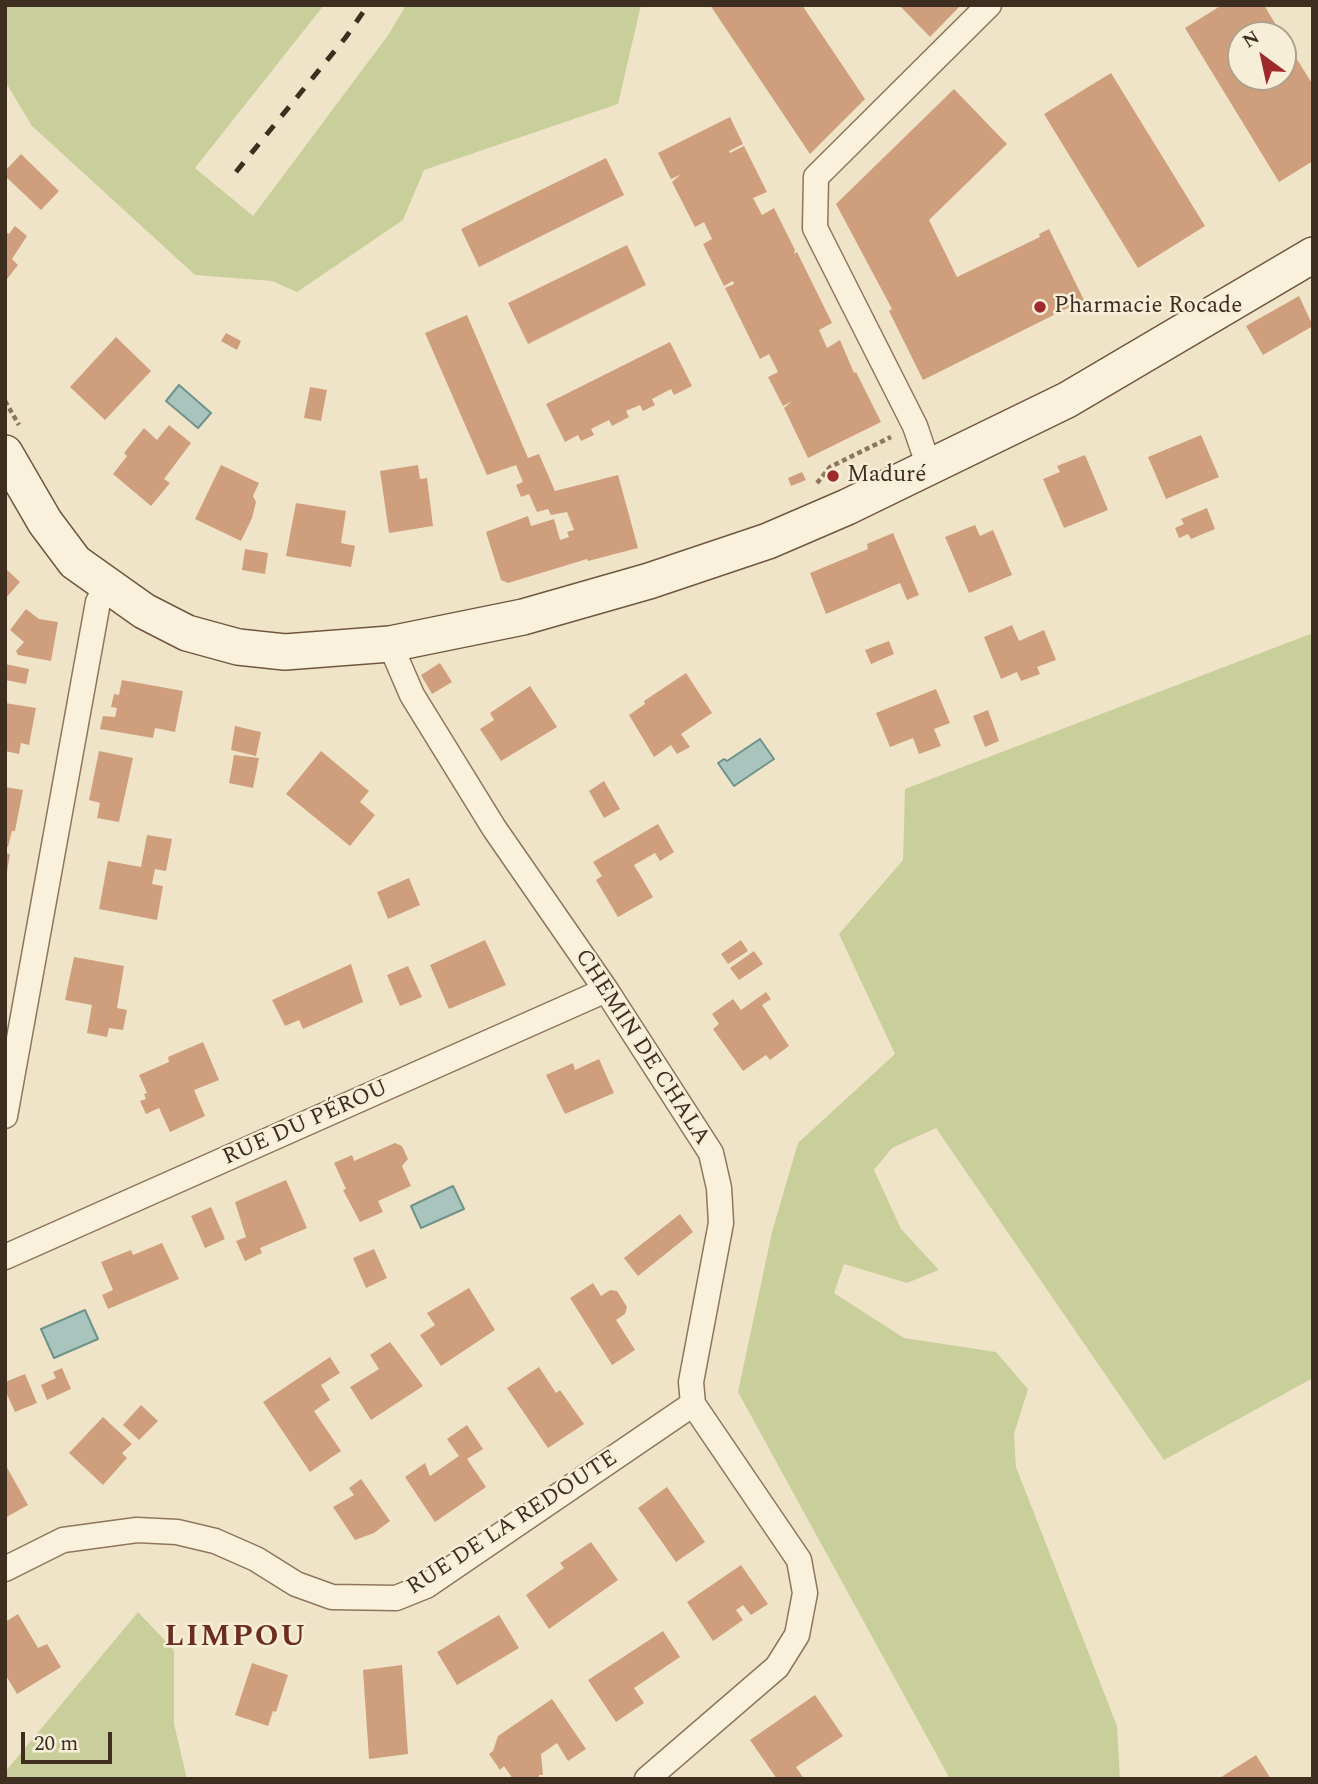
<!DOCTYPE html>
<meta charset="utf-8">
<style>
body{margin:0}
#map{position:relative;width:1318px;height:1784px;overflow:hidden;background:#f0e4c8;font-family:Spectral,serif}
canvas{display:block}
.frame{position:absolute;inset:0;border:7px solid #3d2e20;pointer-events:none}
.north{position:absolute;left:1227px;top:21px;width:70px;height:70px;box-sizing:border-box;background:#f7eed8;border:2px solid #ada18e;border-radius:50%;rotate:327deg;font-size:19px;font-weight:700;line-height:28px;text-align:center;color:#3d2e20}
.north::after{content:'';display:block;margin:auto;width:24px;height:32px;background:#9e2a2b;clip-path:polygon(50% 0,100% 100%,50% 72%,0 100%)}
.scale{position:absolute;left:21px;top:1732px;width:91px;height:32px;box-sizing:border-box;border:4px solid #3d2e20;border-top:0;padding-left:9px;font-size:21px;line-height:24px;white-space:nowrap;color:#3d2e20;-webkit-text-stroke:5px #f7eed8;paint-order:stroke}
</style>
<div id="map">
<canvas width="1318" height="1784"></canvas>
<div class="frame"></div>
<div class="north">N</div>
<div class="scale">20 m</div>
</div>
<script>
const context = document.querySelector('canvas').getContext('2d');
context.lineJoin = 'round';
function fill(path, color) { context.fillStyle = color; context.fill(path, 'evenodd'); }
const toPath = rows => new Path2D(rows.map(r => 'M' + r).join(''));
function stroke(path, color, width, dash) { context.strokeStyle = color; context.lineWidth = width; context.lineCap = dash ? 'butt' : 'round'; context.setLineDash(dash || []); context.stroke(path); }
function write(font, color, halo, rows, align = 'center') {
  context.font = font + ' Spectral,serif'; context.lineWidth = 5; context.setLineDash([]); context.textBaseline = 'middle'; context.strokeStyle = halo; context.fillStyle = color; for (const [text, x, y, turn = 0] of rows) {
    context.save(); context.translate(x, y); context.rotate((+turn || 0) * Math.PI / 180); context.textAlign = isNaN(turn) ? turn : align; if (halo) context.strokeText(text, 0, 0); context.fillText(text, 0, 0); context.restore();
  }
}
const green = toPath([
 [5,5,324,5,195,168,253,216,389,34,406,5,641,5,618,104,424,170,403,220,297,292,272,281,195,275,32,126,5,81],
 [1313,633,1313,1378,1164,1460,936,1128,892,1148,874,1170,901,1229,939,1270,907,1283,844,1264,834,1293,904,1338,996,1352,1028,1389,1014,1434,1016,1467,1117,1726,1120,1779,950,1779,738,1392,772,1232,798,1143,895,1054,839,934,903,860,905,789],
 [138,1612,174,1650,174,1724,187,1779,5,1779,5,1772]
]);
const water = toPath([
 [179,385,211,413,198,428,166,401,179,385],
 [760,739,774,759,734,786,718,763,724,759,727,761,760,739],
 [453,1186,464,1209,421,1228,411,1206,453,1186],
 [85,1310,98,1339,54,1358,41,1329,85,1310]
]);
const building = toPath([
 [710,5,802,5,865,99,810,154],
 [899,5,961,5,930,37],
 [1222,5,1264,5,1282,35,1241,35,1241,77,1283,77,1283,37,1313,85,1313,161,1279,182,1185,28],
 [1111,73,1205,226,1138,268,1044,114],
 [954,89,1007,144,929,220,957,277,1040,237,1039,234,1049,229,1084,300,923,380,889,311,892,309,836,204],
 [730,117,743,144,729,151,730,153,744,146,767,192,753,198,762,215,774,208,795,250,794,254,797,252,832,323,819,330,827,348,840,340,854,373,856,372,881,422,808,458,784,408,792,401,783,406,768,377,778,372,769,354,760,359,725,288,734,284,733,281,724,286,703,244,712,239,704,222,695,227,672,182,680,175,671,179,658,153],
 [21,154,59,191,41,210,5,176,5,171],
 [606,158,624,195,479,267,461,229],
 [15,226,27,236,12,259,18,265,7,279,5,231,9,234],
 [627,245,646,285,528,344,508,303],
 [1299,296,1313,326,1263,355,1246,326],
 [467,315,528,458,539,454,555,491,618,475,638,548,588,561,587,559,508,583,501,580,486,532,528,516,531,526,554,519,560,540,569,537,567,532,574,530,567,512,551,515,548,509,537,512,529,494,521,497,516,485,523,482,516,465,487,475,425,333],
 [226,333,241,341,237,350,221,341],
 [116,337,151,371,105,420,70,387],
 [670,342,692,386,674,395,671,389,652,399,655,405,643,411,640,405,626,411,629,417,612,426,609,420,591,429,594,435,581,441,578,435,565,442,546,404],
 [310,387,327,390,321,421,304,418],
 [169,425,191,443,164,479,170,483,151,506,113,474,127,456,124,453,144,428,157,440],
 [1201,435,1219,477,1166,499,1148,457],
 [1085,455,1108,510,1064,528,1043,479,1060,472,1057,466],
 [221,465,259,483,253,496,256,502,252,518,241,541,195,519],
 [418,465,420,479,427,478,433,526,389,533,380,471],
 [802,472,806,480,791,486,788,478],
 [296,503,346,511,341,543,355,546,351,567,286,556],
 [1207,508,1215,529,1191,539,1188,534,1179,538,1175,528,1184,524,1181,519],
 [975,525,980,536,993,530,1012,575,969,593,945,537],
 [893,533,919,595,907,600,900,583,826,614,810,573,868,549,867,544],
 [245,549,268,553,265,574,242,570],
 [5,568,20,582,5,599],
 [26,609,39,619,58,622,51,661,18,655,16,651,24,642,10,630],
 [1012,625,1019,641,1044,630,1056,660,1037,667,1040,674,1021,681,1017,672,1001,679,984,637],
 [889,641,894,654,871,664,865,650],
 [440,663,452,682,432,694,421,675],
 [5,664,29,669,26,684,5,680],
 [686,673,712,713,681,734,690,747,677,754,671,745,654,757,629,715,645,704,644,701],
 [122,680,183,691,175,732,155,728,153,738,100,729,103,716,115,717,117,708,111,707,114,694,119,695],
 [530,686,557,727,501,761,480,729,494,720,490,713],
 [936,689,950,723,934,729,941,746,919,754,913,738,890,747,876,713],
 [5,703,36,708,29,745,21,743,19,754,5,751],
 [988,710,999,741,985,747,973,716],
 [235,726,261,732,256,756,231,750],
 [99,751,133,758,119,822,97,818,100,803,89,800],
 [321,751,369,791,360,802,375,815,350,846,286,794],
 [234,755,259,758,253,788,229,783],
 [604,781,620,809,604,818,589,791],
 [5,787,23,790,15,831,12,831,8,847,5,846],
 [658,824,674,852,660,861,655,853,634,865,653,897,618,917,596,880,602,876,593,862],
 [147,835,172,839,166,871,155,869,152,884,163,886,157,920,99,909,108,861,141,867],
 [5,853,10,854,7,872,5,872],
 [409,878,420,905,388,919,377,892],
 [485,940,506,985,449,1009,430,965],
 [741,940,748,951,728,964,721,954],
 [754,951,763,964,739,980,730,968],
 [74,957,124,966,117,1008,127,1010,123,1030,109,1028,107,1037,87,1033,92,1005,65,1000],
 [351,964,363,1002,303,1029,299,1020,285,1026,272,1000],
 [408,966,422,997,400,1006,387,975],
 [766,992,771,999,762,1005,789,1046,770,1060,766,1055,743,1071,713,1029,719,1024,712,1014,733,999,741,1010],
 [203,1042,219,1080,194,1090,205,1116,170,1132,159,1108,146,1114,140,1101,146,1099,144,1094,147,1093,139,1075,169,1062,168,1057],
 [599,1059,614,1093,565,1114,546,1075,573,1063,575,1070],
 [395,1143,402,1146,408,1159,402,1166,411,1186,378,1201,383,1212,360,1222,343,1190,346,1189,334,1163,352,1155,354,1161],
 [286,1180,307,1228,260,1248,262,1253,245,1261,236,1241,246,1237,235,1202],
 [211,1207,225,1239,205,1248,191,1216],
 [680,1214,693,1232,638,1276,624,1258],
 [162,1243,179,1279,108,1309,102,1295,113,1290,101,1262,131,1250,133,1255],
 [374,1249,387,1278,366,1288,353,1258],
 [593,1283,601,1296,610,1290,617,1291,627,1307,625,1314,616,1320,635,1350,612,1365,570,1298],
 [469,1288,495,1330,441,1366,420,1335,435,1325,427,1313],
 [390,1342,423,1386,371,1420,350,1387,379,1369,370,1355],
 [330,1357,340,1373,321,1385,330,1400,314,1411,341,1451,310,1472,263,1402],
 [539,1367,556,1393,560,1390,584,1424,548,1448,507,1388],
 [62,1368,71,1389,47,1400,41,1385,56,1378,53,1372],
 [25,1374,37,1403,15,1412,5,1390,5,1382],
 [141,1405,158,1421,139,1440,123,1425],
 [103,1417,132,1444,122,1453,127,1458,103,1485,69,1453],
 [467,1425,483,1449,467,1459,486,1487,435,1522,405,1477,425,1463,430,1476,459,1456,447,1439],
 [5,1464,28,1505,5,1518],
 [361,1479,390,1521,374,1533,355,1540,333,1507,354,1495,349,1488],
 [667,1487,705,1542,676,1562,638,1508],
 [591,1542,618,1580,549,1629,526,1595,564,1568,560,1563],
 [741,1565,768,1604,751,1615,743,1605,736,1610,743,1620,713,1641,687,1602],
 [18,1614,38,1648,47,1644,61,1667,17,1694,5,1674,5,1622],
 [499,1615,519,1648,457,1685,437,1652],
 [663,1631,680,1657,634,1688,644,1703,616,1722,588,1680],
 [252,1663,288,1675,276,1712,273,1711,268,1726,235,1715],
 [402,1665,408,1754,369,1759,363,1670],
 [815,1695,843,1736,796,1767,804,1779,777,1779,750,1740],
 [552,1699,586,1749,568,1761,557,1743,541,1754,543,1775,539,1775,539,1779,513,1779,504,1766,500,1770,489,1754,493,1751,498,1736],
 [1256,1755,1271,1779,1218,1779]
]);
const path = toPath([
 [5,401,19,425],
 [817,483,830,467,891,437]
]);
const minor = toPath([
 [929,467,915,426,815,228,816,177,989,5],
 [390,644,412,695,494,828,606,990,711,1153,719,1188,721,1223,691,1382,693,1404,799,1560,805,1593,797,1635,777,1667,647,1779],
 [5,1116,98,602,106,586],
 [5,1257,606,990],
 [5,1569,63,1540,137,1530,177,1532,215,1541,256,1559,296,1584,332,1597,396,1598,426,1586,693,1404]
]);
const secondary = toPath([
 [5,453,45,522,75,562,144,611,187,633,238,647,285,652,390,644,523,617,649,581,768,541,847,507,1067,400,1313,255]
]);
const rail = toPath([
 [236,172,346,37,368,5]
]);
const markers = [
 [1040,307,7,"#9e2a2b"],
 [833,476,7,"#9e2a2b"]
];
const poiNames = [
 ["Pharmacie Rocade",1054,307],
 ["Maduré",847,476]
];
const streetNames = [
 ["CHEMIN DE CHALA",641,1048,57],
 ["RUE DU PÉROU",306,1124,-24],
 ["RUE DE LA REDOUTE",513,1524,-33]
];
const districtNames = [
 ["LIMPOU",236,1639]
];
fill(green, '#c9cf9b');
fill(water, '#a9c4bc');
stroke(water, '#6f938a', 2);
fill(building, '#cf9f7d');
stroke(minor, '#8d765c', 27);
stroke(secondary, '#6f573f', 38);
stroke(path, '#8d765c', 4.5, [5, 3.5]);
stroke(minor, '#faf1dc', 24);
stroke(secondary, '#faf1dc', 35);
stroke(rail, '#3d2e20', 5, [12, 12]);
for (const [x, y, r, color] of markers) { const dot = new Path2D(); dot.arc(x, y, r, 0, 2 * Math.PI); context.fillStyle = color; context.fill(dot); stroke(dot, '#f7eed8', 2.5); }
write('23px', '#3d2e20', '#f7eed8', poiNames, 'left');
write('23px', '#3d2e20', '#f7eed8', streetNames);
context.letterSpacing = '2px';
write('bold 30px', '#6b2e1e', '#f7eed8', districtNames);
context.letterSpacing = '0px';
</script>
